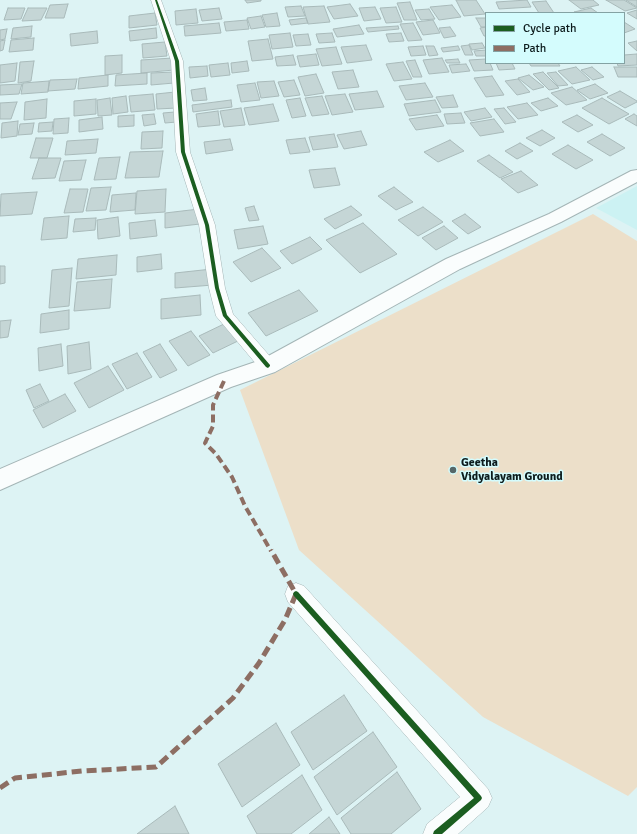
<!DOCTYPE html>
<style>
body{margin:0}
#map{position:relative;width:637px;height:834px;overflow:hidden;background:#ddf3f4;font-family:Signika,sans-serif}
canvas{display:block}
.legend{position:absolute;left:485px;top:12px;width:140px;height:52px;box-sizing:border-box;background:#d4fcfd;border:1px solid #84a2a3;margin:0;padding:5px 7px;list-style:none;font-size:12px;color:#0d1c1d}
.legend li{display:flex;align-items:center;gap:8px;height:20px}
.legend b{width:20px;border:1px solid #84a2a3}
</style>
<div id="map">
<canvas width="637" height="834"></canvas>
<ul class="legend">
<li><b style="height:5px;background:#1b5e20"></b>Cycle path</li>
<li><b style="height:5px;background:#8d6e63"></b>Path</li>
</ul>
</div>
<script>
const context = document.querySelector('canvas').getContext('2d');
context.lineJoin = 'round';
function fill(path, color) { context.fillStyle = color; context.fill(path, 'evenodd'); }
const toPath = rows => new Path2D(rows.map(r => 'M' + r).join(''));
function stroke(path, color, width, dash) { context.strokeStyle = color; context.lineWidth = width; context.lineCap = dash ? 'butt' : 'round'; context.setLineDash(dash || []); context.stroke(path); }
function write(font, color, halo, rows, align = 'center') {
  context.font = font + ' Signika,sans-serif'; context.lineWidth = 3; context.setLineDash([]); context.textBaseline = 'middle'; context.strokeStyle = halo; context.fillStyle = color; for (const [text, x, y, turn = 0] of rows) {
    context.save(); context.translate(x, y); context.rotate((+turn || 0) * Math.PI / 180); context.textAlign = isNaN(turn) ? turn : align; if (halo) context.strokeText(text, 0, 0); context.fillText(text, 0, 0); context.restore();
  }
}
const built = toPath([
 [637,186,637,230,596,208]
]);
const green = toPath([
 [593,214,637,241,637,787,628,796,483,717,299,550,240,390]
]);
const building = toPath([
 [245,0,261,0,261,1,247,3,245,0],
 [456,0,476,0,485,14,464,16,456,0],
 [527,0,531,7,499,9,496,2,527,0],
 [569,0,593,0,599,5,581,9,569,0],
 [606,0,624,0,637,8,625,11,606,0],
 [626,0,637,0,637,7,626,0],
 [546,1,554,13,539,13,532,2,546,1],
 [410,2,417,20,404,20,397,3,410,2],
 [68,4,64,18,45,18,50,5,68,4],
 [350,4,358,16,334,19,327,7,350,4],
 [452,5,461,17,439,20,430,7,452,5],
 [301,6,305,16,288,17,285,7,301,6],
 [324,6,330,22,308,24,303,7,324,6],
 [375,7,381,19,364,21,359,8,375,7],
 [396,7,402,22,386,23,380,8,396,7],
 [8,8,25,8,21,19,4,20,8,8],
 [28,8,47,8,41,20,22,21,28,8],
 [219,8,222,19,202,21,199,10,219,8],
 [591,8,598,13,574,12,591,8],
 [196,9,198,23,176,25,175,11,196,9],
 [429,9,435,19,421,20,415,10,429,9],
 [637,10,637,19,627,13,637,10],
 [155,13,157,25,129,28,129,16,155,13],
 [277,13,280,26,266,27,262,15,277,13],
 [261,16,265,27,251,29,247,18,261,16],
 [306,18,308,23,291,25,289,20,306,18],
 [476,18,486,18,486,27,481,27,476,18],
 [247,20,249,29,226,31,224,22,247,20],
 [433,20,440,33,423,35,416,22,433,20],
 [624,22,635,29,624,33,624,22],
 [219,23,221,33,185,36,184,26,219,23],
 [413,23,422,40,408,41,400,24,413,23],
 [359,25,364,34,337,37,333,29,359,25],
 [32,26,31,37,11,39,13,28,32,26],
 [398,26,399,29,368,32,366,28,398,26],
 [450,27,456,36,444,38,439,28,450,27],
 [486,27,486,36,484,36,480,28,486,27],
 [156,28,157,38,130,41,129,31,156,28],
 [7,29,5,39,0,40,0,30,7,29],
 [97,31,98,43,71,46,70,34,97,31],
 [290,33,293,47,272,49,269,35,290,33],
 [332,33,335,42,319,43,316,34,332,33],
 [401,33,404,41,389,42,386,34,401,33],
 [308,34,311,45,296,46,293,35,308,34],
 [34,38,33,50,9,52,11,40,34,38],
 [268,39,273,59,252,61,248,41,268,39],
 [5,40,3,50,0,51,0,41,5,40],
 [637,41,637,51,628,43,637,41],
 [165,42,167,56,143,58,142,44,165,42],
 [482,43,485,48,472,50,469,44,482,43],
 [366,45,372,60,347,63,341,47,366,45],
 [469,45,473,55,465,55,461,46,469,45],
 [423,46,426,55,411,56,408,47,423,46],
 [426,46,434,46,438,55,429,56,426,46],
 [458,46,460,50,443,52,441,48,458,46],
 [336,47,342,64,322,66,316,49,336,47],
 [486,50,486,56,476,56,474,51,486,50],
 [316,54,319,65,300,67,297,56,316,54],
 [637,54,637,65,618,66,617,63,624,63,624,55,637,54],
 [122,55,122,73,105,75,105,56,122,55],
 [293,55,296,65,277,66,275,57,293,55],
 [173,58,174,70,141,73,141,60,173,58],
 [442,58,449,72,429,74,423,60,442,58],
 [458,59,460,63,447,63,445,60,458,59],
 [486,59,486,63,490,63,493,70,474,71,469,60,486,59],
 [415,60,422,77,413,77,406,61,415,60],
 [34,61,31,81,18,83,20,62,34,61],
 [247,61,249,71,232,73,231,63,247,61],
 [403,62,412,79,394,81,386,64,403,62],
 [17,63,15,81,0,83,0,65,17,63],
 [228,63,230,75,211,77,209,65,228,63],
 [496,63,512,63,515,69,499,70,496,63],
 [529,63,558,63,560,66,531,66,529,63],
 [466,64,470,71,452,73,449,65,466,64],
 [207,66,208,76,190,78,189,67,207,66],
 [576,67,590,80,572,84,558,71,576,67],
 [592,67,604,77,593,80,581,70,592,67],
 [614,67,637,67,637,77,618,77,614,67],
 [353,70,359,87,338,89,332,72,353,70],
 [174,72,174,83,151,85,151,73,174,72],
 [543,72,559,88,549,90,533,74,543,72],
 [556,72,568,85,558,86,547,73,556,72],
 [147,73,147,84,115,86,116,75,147,73],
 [316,74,324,93,305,96,298,77,316,74],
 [108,75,108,86,78,89,79,78,108,75],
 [529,75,544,87,533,90,518,78,529,75],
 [492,76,504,95,486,97,474,78,492,76],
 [77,79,75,89,48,91,50,80,77,79],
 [518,79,530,92,517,95,505,81,518,79],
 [294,80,300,95,284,97,278,82,294,80],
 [49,81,48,92,21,94,23,83,49,81],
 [274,81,279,96,261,98,257,82,274,81],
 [255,83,260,100,241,102,237,85,255,83],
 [425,83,433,97,406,100,399,86,425,83],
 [22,84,19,94,0,95,0,85,22,84],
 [595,84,608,93,590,99,577,90,595,84],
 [572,87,587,100,566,105,551,93,572,87],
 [205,88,207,100,193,101,191,90,205,88],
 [377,91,384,107,355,110,349,94,377,91],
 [620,91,637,101,637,102,625,108,607,97,620,91],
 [175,92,177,108,157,109,156,94,175,92],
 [153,94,155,110,131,112,129,96,153,94],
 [345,94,353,112,332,115,325,96,345,94],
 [453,95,458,107,442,108,436,97,453,95],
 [126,96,128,112,113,114,112,98,126,96],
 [322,96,329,114,312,116,305,98,322,96],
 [110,98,112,115,98,116,97,100,110,98],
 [300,98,306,116,292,118,286,100,300,98],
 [548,98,558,106,541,111,531,103,548,98],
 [602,98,629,114,609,124,582,108,602,98],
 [47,99,46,118,24,120,25,102,47,99],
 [96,99,96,114,74,116,74,101,96,99],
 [231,100,232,107,193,112,192,105,231,100],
 [435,100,441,112,409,116,404,104,435,100],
 [17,102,11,119,0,119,0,103,17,102],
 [527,103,538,115,518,119,507,107,527,103],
 [273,104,279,121,249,125,244,108,273,104],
 [241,108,245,125,224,127,220,111,241,108],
 [485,108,492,117,471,121,464,112,485,108],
 [504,108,516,122,505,124,494,109,504,108],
 [218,111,220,125,198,127,196,114,218,111],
 [175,112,177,122,165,123,163,113,175,112],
 [461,113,465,123,447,124,444,114,461,113],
 [154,114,156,124,144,126,142,115,154,114],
 [634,114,637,116,637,126,625,119,634,114],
 [134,115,134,126,118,127,118,116,134,115],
 [437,115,444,126,416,130,409,119,437,115],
 [577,115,593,125,578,132,562,122,577,115],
 [102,117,103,129,79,132,79,120,102,117],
 [69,118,68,133,53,134,54,119,69,118],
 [494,119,504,132,480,136,470,123,494,119],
 [18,121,17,136,1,138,2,123,18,121],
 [53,122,52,131,38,132,39,123,53,122],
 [34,123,32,134,18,135,20,124,34,123],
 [542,130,555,138,540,146,526,138,542,130],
 [163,131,162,148,141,149,142,132,163,131],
 [361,131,367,145,344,149,337,135,361,131],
 [334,134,338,147,313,150,309,137,334,134],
 [602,134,625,148,610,156,587,142,602,134],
 [36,138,53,138,47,158,30,158,36,138],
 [305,138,310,152,290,154,286,140,305,138],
 [98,139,96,153,65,155,67,141,98,139],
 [230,139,233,150,206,154,204,142,230,139],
 [450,140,464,151,438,162,424,152,450,140],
 [520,143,533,151,517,159,505,151,520,143],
 [568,145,593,160,576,169,552,154,568,145],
 [163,151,159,177,125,178,130,152,163,151],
 [489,155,513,172,500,178,477,161,489,155],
 [120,157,116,179,94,180,99,158,120,157],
 [39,158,61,158,55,178,32,179,39,158],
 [86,160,81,180,59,181,64,161,86,160],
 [335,168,340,185,314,188,309,170,335,168],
 [521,171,538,185,518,193,501,179,521,171],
 [111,187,106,210,86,211,91,188,111,187],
 [394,187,413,202,396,210,378,196,394,187],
 [70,189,88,189,83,212,64,213,70,189],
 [166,189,165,212,135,214,137,191,166,189],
 [37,192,32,214,0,216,1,194,37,192],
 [136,193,135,210,110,212,112,195,136,193],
 [254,206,259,220,249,221,245,208,254,206],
 [351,206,362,215,335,229,324,219,351,206],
 [423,207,443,222,418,236,398,220,423,207],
 [199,209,200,224,165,228,165,213,199,209],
 [465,214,481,227,468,234,452,221,465,214],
 [69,216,67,238,41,240,44,218,69,216],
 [118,217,120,236,98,239,97,220,118,217],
 [96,218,95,230,73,232,75,219,96,218],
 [155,220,157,236,130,239,129,223,155,220],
 [363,223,397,254,360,273,326,240,363,223],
 [263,226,268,244,238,249,234,230,263,226],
 [444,226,458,238,436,250,422,238,444,226],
 [310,237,322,249,292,264,280,251,310,237],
 [262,248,281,268,251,282,233,262,262,248],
 [161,254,162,269,137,272,137,257,161,254],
 [117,255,116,275,76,279,78,259,117,255],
 [0,266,5,266,5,283,0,284,0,266],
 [72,268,69,306,49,308,52,270,72,268],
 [212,269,213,285,175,288,175,273,212,269],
 [112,279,110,308,74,311,77,282,112,279],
 [299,290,318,311,266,336,248,313,299,290],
 [200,295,201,315,161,319,161,299,200,295],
 [69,310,69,329,40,333,41,314,69,310],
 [11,320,8,337,0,338,0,321,11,320],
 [226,323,240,340,213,353,199,336,226,323],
 [191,331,210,355,188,366,169,341,191,331],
 [89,342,91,369,68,374,67,346,89,342],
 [61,344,63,366,39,371,38,348,61,344],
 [160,344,177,370,160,378,143,352,160,344],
 [137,353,152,377,127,389,112,364,137,353],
 [108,366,124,390,89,408,74,383,108,366],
 [40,384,49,401,34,408,26,390,40,384],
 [65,394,76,411,43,428,33,410,65,394],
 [344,695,367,731,313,770,291,732,344,695],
 [276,723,300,765,242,807,218,764,276,723],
 [373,732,397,767,337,815,314,777,373,732],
 [397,772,421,809,391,834,351,834,341,818,397,772],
 [302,775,322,810,291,834,257,834,247,816,302,775],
 [175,806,189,834,137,834,175,806],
 [329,817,340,834,309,834,329,817]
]);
const street = toPath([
 [151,0,161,0,183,61,190,152,215,225,225,288,233,314,274,361,277,366,274,371,268,373,262,371,216,316,209,288,199,225,176,152,171,61,151,0],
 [296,583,304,586,488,789,492,798,488,807,458,834,423,834,427,824,460,797,288,602,285,594,288,586,296,583]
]);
const secondary = toPath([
 [637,170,637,182,561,222,460,269,275,372,231,387,0,490,0,469,217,375,261,360,446,259,549,214,631,171,637,170]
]);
const quietFar1 = toPath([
 [224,381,213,405,213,426,205,443,216,454,232,477,245,506,271,551]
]);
const quiet = toPath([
 [0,788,15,778,82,771,156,767,233,698,259,663,285,620,296,594,271,550]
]);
const cycleway = toPath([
 [155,0,157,0,179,61,185,152,209,225,219,288,227,315,270,365,270,366,268,368,266,367,223,316,215,288,205,225,181,152,175,61,155,0],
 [296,591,298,592,481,796,482,798,481,800,442,834,433,834,434,831,474,798,294,596,293,594,294,592,296,591]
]);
const markers = [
 [453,470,4,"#566768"]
];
const poiNames = [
 ["Geetha",461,463],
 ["Vidyalayam Ground",461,477]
];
fill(built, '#ccf2f3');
fill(green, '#ecdfc9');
fill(building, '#c5d6d6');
stroke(building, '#a9baba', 1);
stroke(street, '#a4b5b6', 1);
stroke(secondary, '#a4b5b6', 2);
fill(street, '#fafdfd');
fill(secondary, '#fafdfd');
stroke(quietFar1, '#8d6e63', 4, [8, 4]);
stroke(quiet, '#8d6e63', 5, [10, 5]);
fill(cycleway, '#1b5e20');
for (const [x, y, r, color] of markers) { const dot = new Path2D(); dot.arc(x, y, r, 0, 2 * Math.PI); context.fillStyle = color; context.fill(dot); stroke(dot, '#d4fcfd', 1.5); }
write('bold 12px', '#0d1c1d', '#d4fcfd', poiNames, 'left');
</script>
